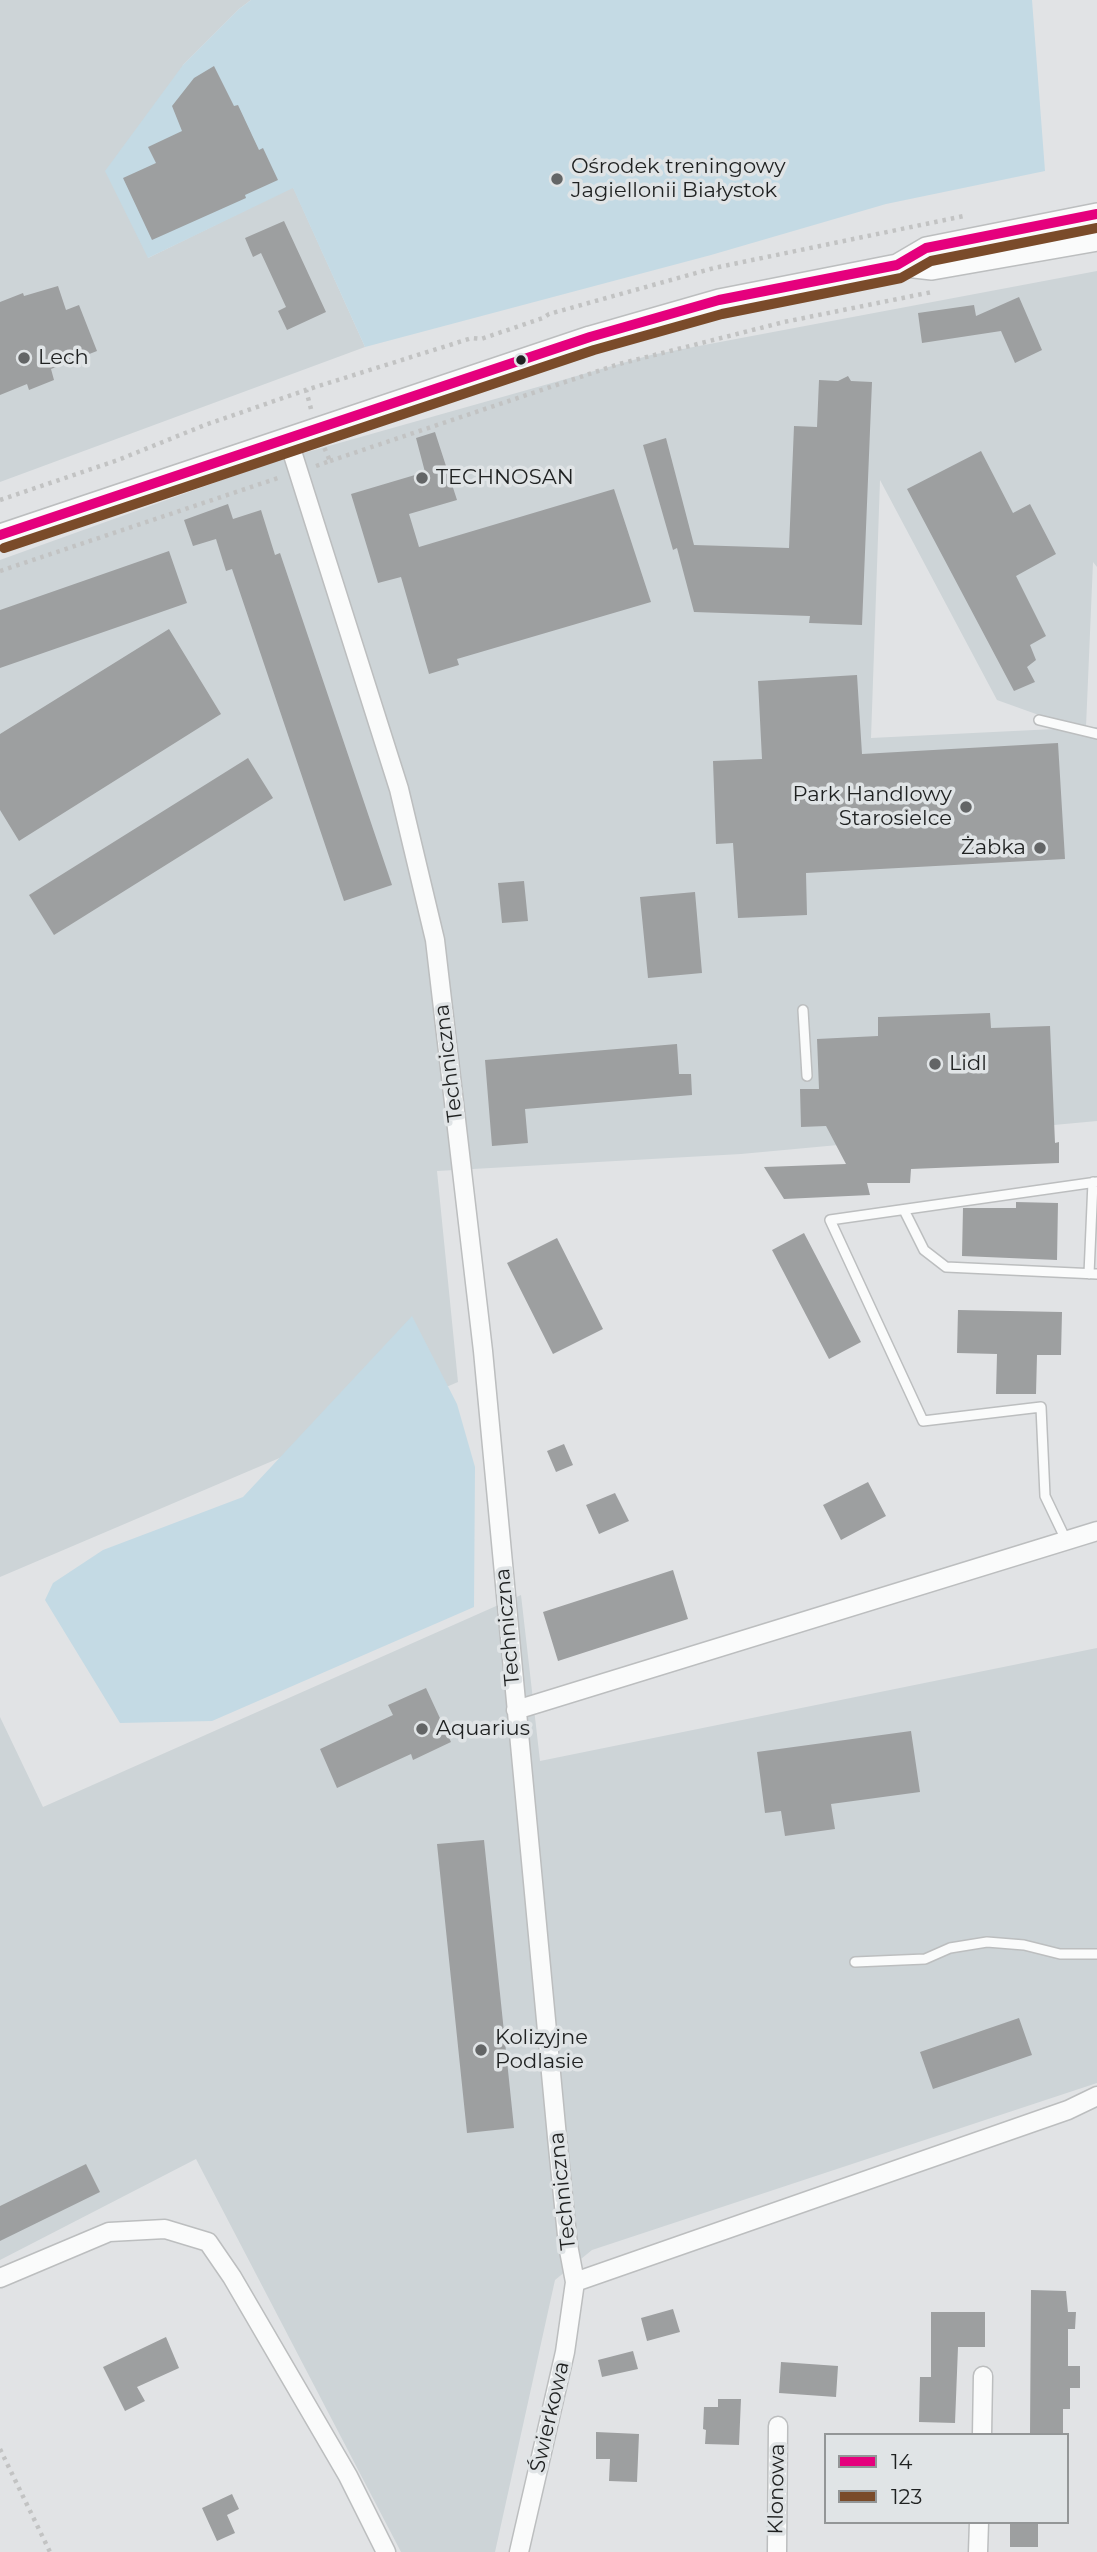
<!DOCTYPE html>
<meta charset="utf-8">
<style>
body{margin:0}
#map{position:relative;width:1097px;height:2552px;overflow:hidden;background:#e1e3e5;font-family:Montserrat,sans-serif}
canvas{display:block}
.legend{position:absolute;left:824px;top:2433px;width:245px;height:91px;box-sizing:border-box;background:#e0e4e6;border:2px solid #939697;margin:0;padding:9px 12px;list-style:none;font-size:21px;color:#1f2121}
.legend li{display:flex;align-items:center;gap:14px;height:35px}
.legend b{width:35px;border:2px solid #939697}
</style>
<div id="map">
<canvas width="1097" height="2552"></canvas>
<ul class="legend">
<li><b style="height:9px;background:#e5007d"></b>14</li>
<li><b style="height:9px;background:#7a4b2a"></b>123</li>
</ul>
</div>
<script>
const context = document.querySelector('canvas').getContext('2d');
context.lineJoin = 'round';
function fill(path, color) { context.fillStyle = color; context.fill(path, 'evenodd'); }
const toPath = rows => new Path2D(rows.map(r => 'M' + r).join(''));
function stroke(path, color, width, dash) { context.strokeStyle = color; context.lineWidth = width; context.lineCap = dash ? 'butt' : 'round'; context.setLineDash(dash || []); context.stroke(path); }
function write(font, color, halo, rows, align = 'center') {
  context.font = font + ' Montserrat,sans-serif'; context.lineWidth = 7; context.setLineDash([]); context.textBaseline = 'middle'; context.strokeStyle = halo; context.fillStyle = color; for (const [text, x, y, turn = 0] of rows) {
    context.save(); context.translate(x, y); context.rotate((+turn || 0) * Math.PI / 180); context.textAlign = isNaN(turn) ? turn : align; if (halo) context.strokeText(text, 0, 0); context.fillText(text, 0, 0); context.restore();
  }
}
const built = toPath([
 [0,0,251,0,239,9,183,65,148,258,293,187,365,347,0,482],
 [1097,271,1097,567,1093,562,1086,727,1097,727,1097,1121,741,1154,437,1171,458,1382,0,1577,0,560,272,462,651,355],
 [880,480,997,700,1075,728,871,738],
 [521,1595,540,1761,1097,1648,1097,2083,592,2250,555,2280,495,2552,401,2552,196,2159,0,2260,0,1717,43,1807]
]);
const green = toPath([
 [251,0,1032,0,1045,171,886,204,711,255,365,347,293,188,148,258,105,171,183,65,239,9],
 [412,1316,457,1404,475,1467,474,1607,212,1721,120,1723,45,1600,53,1583,103,1550,243,1497]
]);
const building = toPath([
 [214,66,234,106,238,105,259,150,263,148,278,180,245,195,246,198,152,240,123,178,156,163,148,147,182,131,172,106,194,78],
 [284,221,326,312,287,330,278,311,286,307,261,253,253,257,245,238],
 [58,286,66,310,79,305,97,351,51,369,54,380,29,390,27,384,0,395,0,302,23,293,24,296],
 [1019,297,1042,350,1015,363,1001,331,922,343,918,313,974,305,976,316],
 [848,376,851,381,872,382,862,625,809,623,810,616,694,612,677,548,673,550,643,445,666,438,694,545,789,548,794,426,817,427,819,380,838,381],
 [435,432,457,500,409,514,419,547,614,489,651,602,457,659,459,665,429,674,401,577,378,583,351,494,425,472,416,438],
 [981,451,1013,513,1030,504,1056,554,1016,576,1046,636,1030,645,1036,660,1027,667,1035,682,1014,691,907,489],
 [228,504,233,519,261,510,275,555,280,553,392,885,344,901,232,569,226,571,216,539,193,546,184,520],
 [169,551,187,603,0,668,0,610],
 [169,629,221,714,19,841,0,810,0,734],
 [857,675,862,754,1058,743,1065,859,806,873,807,915,738,918,733,843,716,844,713,761,762,759,758,681],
 [248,758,273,798,54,935,29,895],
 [524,881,528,921,502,923,498,883],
 [695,892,702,973,648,978,640,897],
 [990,1013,991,1028,1050,1026,1055,1143,1059,1142,1059,1163,911,1169,910,1183,867,1183,870,1195,784,1199,764,1167,846,1164,826,1126,801,1127,800,1089,819,1089,817,1039,878,1036,878,1017],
 [677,1044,679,1074,691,1074,692,1095,525,1109,528,1143,492,1146,485,1060],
 [1016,1202,1058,1203,1057,1260,962,1256,963,1208,1016,1208],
 [804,1233,861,1342,829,1359,772,1250],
 [557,1238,603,1329,553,1354,507,1263],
 [958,1310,1062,1312,1061,1355,1037,1355,1036,1394,996,1394,997,1354,957,1353],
 [564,1444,573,1465,556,1472,547,1451],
 [868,1482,886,1516,841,1540,823,1505],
 [615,1493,629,1521,599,1534,586,1505],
 [673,1570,688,1619,558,1661,543,1612],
 [426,1688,451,1742,413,1760,411,1754,337,1788,320,1749,393,1715,388,1705],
 [911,1731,920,1792,831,1804,835,1829,785,1836,781,1811,765,1813,757,1752],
 [484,1840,514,2128,467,2133,437,1844],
 [1019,2018,1032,2055,933,2089,920,2052],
 [86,2164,100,2192,0,2241,0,2206],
 [1031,2290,1066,2291,1068,2312,1076,2312,1075,2329,1068,2329,1068,2366,1080,2366,1080,2388,1070,2388,1070,2409,1063,2409,1063,2435,1030,2435],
 [673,2309,680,2332,647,2341,641,2318],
 [931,2312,985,2312,985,2347,958,2347,955,2423,919,2422,920,2377,931,2377],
 [166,2337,179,2368,137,2387,145,2401,125,2411,103,2367],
 [633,2351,638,2369,602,2377,598,2360],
 [781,2362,838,2366,836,2397,779,2393],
 [718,2399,741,2399,739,2445,705,2444,706,2430,703,2429,704,2407,718,2407],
 [596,2432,639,2434,637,2482,609,2481,610,2459,596,2459],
 [232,2494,239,2509,227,2515,235,2533,217,2541,202,2508],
 [1010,2522,1038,2522,1038,2547,1010,2547]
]);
const path = toPath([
 [311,409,306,390,472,338,481,339,543,318,549,314,714,268,964,216],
 [330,461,619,364,784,322,932,292],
 [316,466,330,461,324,447],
 [0,500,118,460,205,425,306,390],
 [0,571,281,477],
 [0,2449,50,2552]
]);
const service = toPath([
 [1039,720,1097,734],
 [803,1010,807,1076],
 [904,1210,924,1250,946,1267,1097,1274],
 [1089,1274,1093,1182],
 [1066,1540,1045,1496,1041,1407,923,1421,830,1220,1097,1182],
 [855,1962,925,1959,950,1948,987,1942,1024,1945,1060,1954,1097,1954]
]);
const minor = toPath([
 [288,439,399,789,435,940,483,1351,557,2137,568,2245,575,2282,565,2352,519,2552],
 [516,1710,1097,1531],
 [0,2278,109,2232,165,2229,208,2242,232,2277,348,2476,386,2552],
 [575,2282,1068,2110,1097,2096],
 [982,2435,983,2376],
 [777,2552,778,2426],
 [978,2552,979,2522]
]);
const tertiary = toPath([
 [897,265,926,248,1097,214],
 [0,535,590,337,719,300,897,265,932,269,1097,240]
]);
const bus1 = toPath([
 [0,535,590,337,719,300,897,265,926,248,1097,214]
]);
const bus2 = toPath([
 [4,548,594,350,722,314,901,278,931,261,1097,228]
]);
const markers = [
 [557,179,7,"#636566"],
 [24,358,7,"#636566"],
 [521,360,6,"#1f2121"],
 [422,478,7,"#636566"],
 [966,807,7,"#636566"],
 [1040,848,7,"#636566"],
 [935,1064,7,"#636566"],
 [422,1729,7,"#636566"],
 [481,2050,7,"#636566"]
];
const poiNames = [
 ["Ośrodek treningowy",571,167],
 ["Jagiellonii Białystok",571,191],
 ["Lech",38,358],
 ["TECHNOSAN",436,478],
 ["Park Handlowy",952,795,"right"],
 ["Starosielce",952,819,"right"],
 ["Żabka",1026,848,"right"],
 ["Lidl",949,1064],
 ["Aquarius",436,1729],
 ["Kolizyjne",495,2038],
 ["Podlasie",495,2062]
];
const streetNames = [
 ["Techniczna",449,1063,-97],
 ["Techniczna",508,1627,-95],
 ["Techniczna",563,2191,-96],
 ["Świerkowa",550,2417,-77],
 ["Klonowa",777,2489,-89]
];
fill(built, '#cdd4d7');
fill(green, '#c4dae4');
fill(building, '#9d9fa0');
stroke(service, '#bcbebf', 12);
stroke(minor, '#bcbebf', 21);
stroke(tertiary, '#bcbebf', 24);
stroke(path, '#c2c3c3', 4.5, [3.5, 5]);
stroke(service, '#fafbfb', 9);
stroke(minor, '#fafbfb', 18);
stroke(tertiary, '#fafbfb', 21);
stroke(bus1, '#e5007d', 10);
stroke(bus2, '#7a4b2a', 10);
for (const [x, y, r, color] of markers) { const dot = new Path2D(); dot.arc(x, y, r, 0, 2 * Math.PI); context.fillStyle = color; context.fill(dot); stroke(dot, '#e0e4e6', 2.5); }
write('21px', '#1f2121', '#e0e4e6', poiNames, 'left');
write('21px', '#1f2121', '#e0e4e6', streetNames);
</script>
